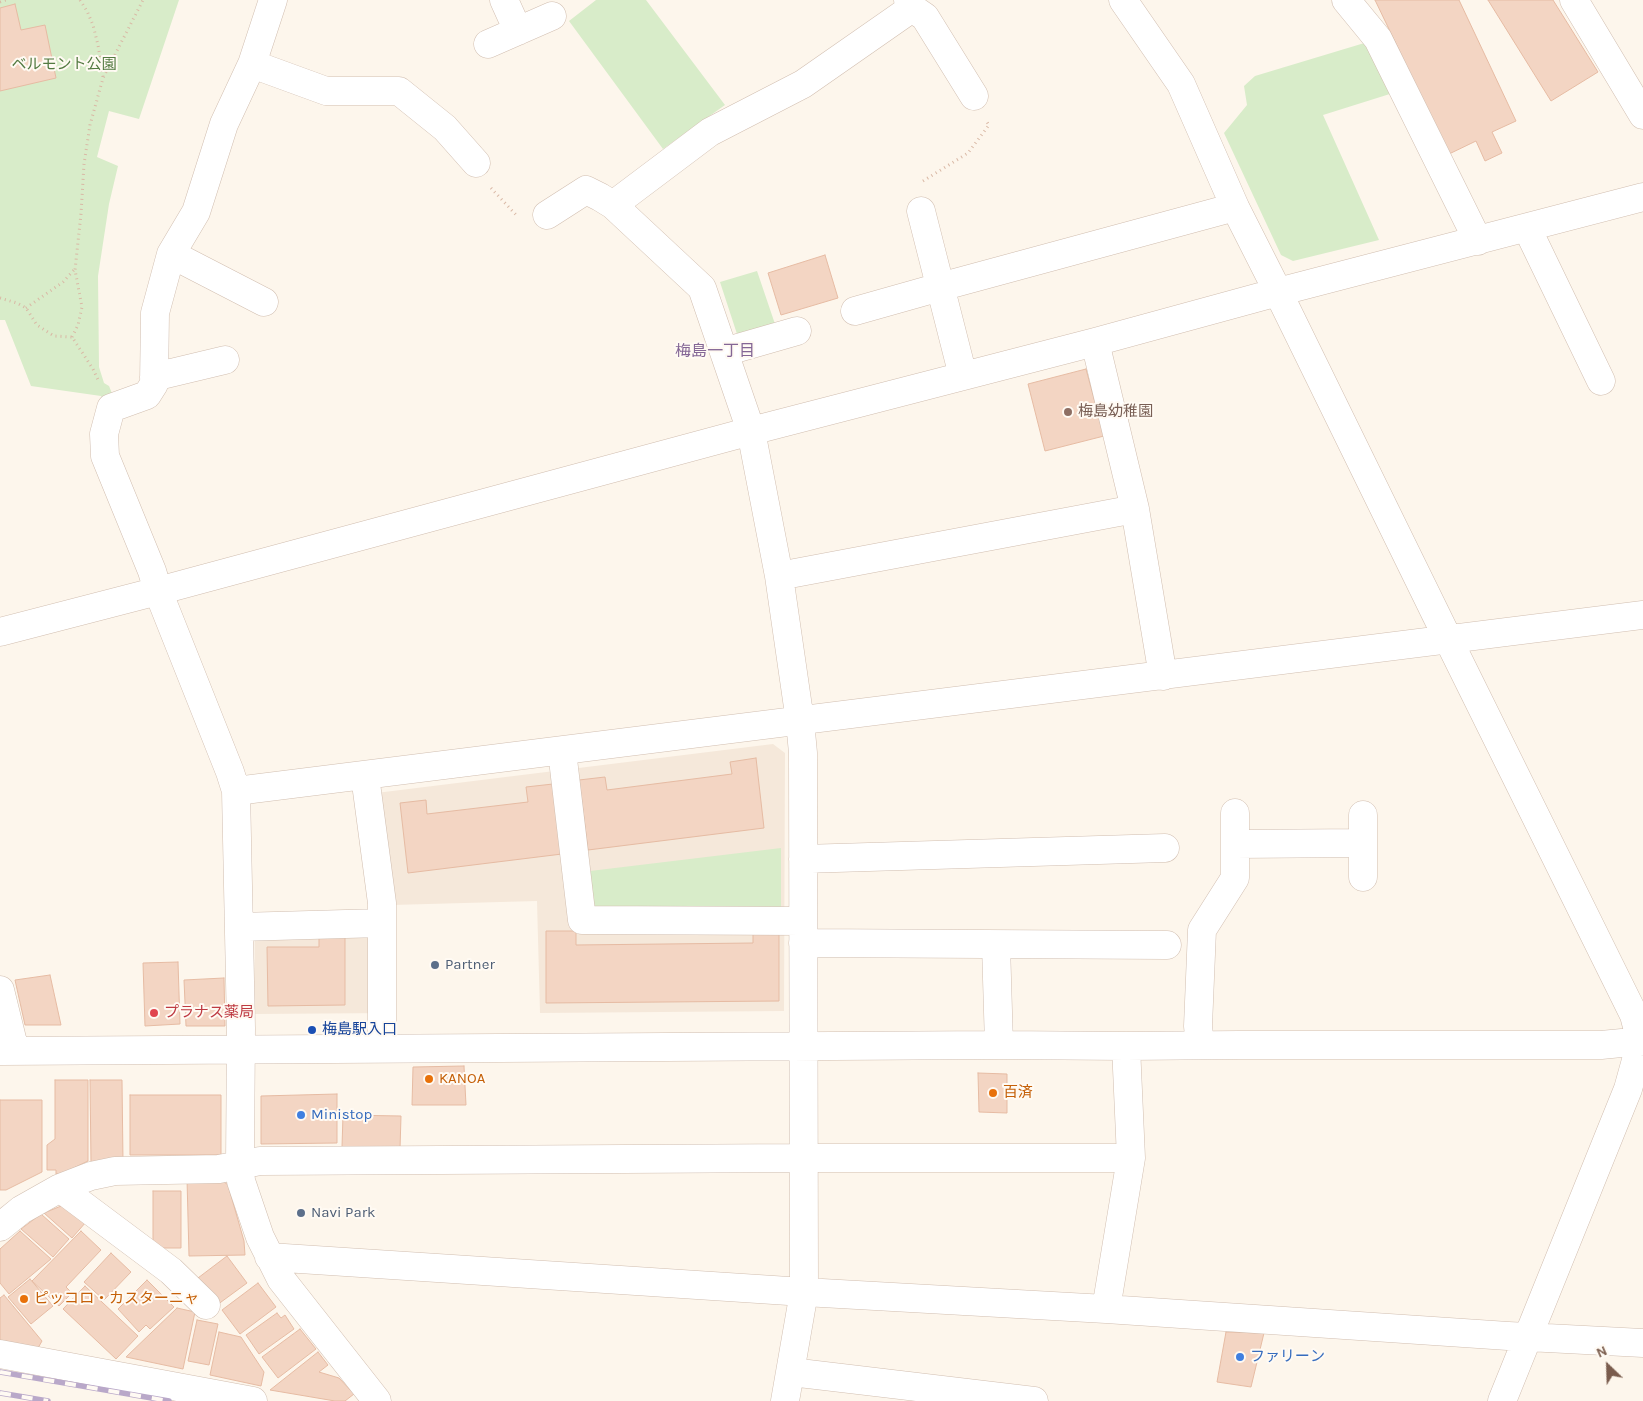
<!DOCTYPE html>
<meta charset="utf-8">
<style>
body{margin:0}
#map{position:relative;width:1643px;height:1401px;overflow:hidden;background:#fdf6ec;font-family:Karla,sans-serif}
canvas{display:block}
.north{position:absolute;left:1583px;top:1341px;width:50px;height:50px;-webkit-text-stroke:4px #fffaf3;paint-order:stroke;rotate:336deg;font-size:14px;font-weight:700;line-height:20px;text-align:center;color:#7a5c4d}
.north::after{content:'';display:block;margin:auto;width:18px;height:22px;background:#7a5c4d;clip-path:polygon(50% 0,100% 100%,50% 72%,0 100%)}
</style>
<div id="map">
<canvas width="1643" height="1401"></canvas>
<div class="north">N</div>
</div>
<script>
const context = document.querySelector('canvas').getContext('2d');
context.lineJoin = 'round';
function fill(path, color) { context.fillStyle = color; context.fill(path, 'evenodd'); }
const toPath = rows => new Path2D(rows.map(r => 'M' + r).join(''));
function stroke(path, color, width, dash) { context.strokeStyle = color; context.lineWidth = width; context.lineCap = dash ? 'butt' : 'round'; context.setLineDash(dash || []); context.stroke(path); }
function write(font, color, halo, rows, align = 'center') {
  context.font = font + ' Karla,"Noto Sans JP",sans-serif'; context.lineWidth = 4; context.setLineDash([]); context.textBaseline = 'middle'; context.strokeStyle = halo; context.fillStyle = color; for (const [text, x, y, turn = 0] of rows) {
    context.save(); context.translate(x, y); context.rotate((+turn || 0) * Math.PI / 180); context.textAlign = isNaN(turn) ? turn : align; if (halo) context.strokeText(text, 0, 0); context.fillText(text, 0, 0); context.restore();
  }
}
const residential = toPath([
 [773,744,785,753,784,1011,540,1013,537,901,392,905,393,1013,254,1014,255,916,371,912,360,795]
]);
const green = toPath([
 [0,0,179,0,139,119,109,111,97,157,118,166,109,204,98,276,99,367,104,383,109,386,113,396,103,400,101,396,31,386,5,320,0,320],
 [596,0,646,0,725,105,663,149,569,21],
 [1371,41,1393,93,1323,115,1379,240,1293,261,1281,255,1224,133,1247,105,1244,86,1255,76],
 [757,271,775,324,737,334,720,282],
 [781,848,781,910,595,912,590,871]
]);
const building = toPath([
 [1375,0,1459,0,1516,121,1492,132,1502,153,1485,161,1476,141,1449,154,1375,0],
 [1488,0,1553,0,1598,72,1551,101,1488,0],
 [15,4,21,30,45,25,56,78,0,91,0,8,15,4],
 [825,255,838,298,781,315,768,273,825,255],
 [1086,369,1104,436,1045,451,1028,384,1086,369],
 [756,758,764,828,588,850,579,780,605,777,607,790,732,774,730,762,756,758],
 [553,784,562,854,408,873,400,803,426,800,427,814,528,802,526,787,553,784],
 [779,930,779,1001,546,1003,546,931,576,931,576,945,753,943,753,931,779,930],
 [319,934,345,934,345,1005,268,1006,267,947,319,947,319,934],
 [178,962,180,1024,145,1026,143,963,178,962],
 [50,975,61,1025,25,1025,15,980,50,975],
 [224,978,225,1026,186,1026,184,980,224,978],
 [464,1066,466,1105,412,1105,413,1067,464,1066],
 [978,1073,1007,1074,1007,1113,979,1112,978,1073],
 [55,1080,88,1080,88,1161,61,1174,56,1174,56,1170,47,1170,47,1145,55,1139,55,1080],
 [90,1080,122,1080,123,1162,91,1163,90,1080],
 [337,1094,337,1143,261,1144,261,1096,337,1094],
 [130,1095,221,1095,221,1155,130,1155,130,1095],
 [0,1100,42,1100,42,1172,6,1190,0,1190,0,1100],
 [343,1115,401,1116,400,1149,342,1147,343,1115],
 [219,1178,228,1185,244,1241,245,1255,189,1256,187,1179,219,1178],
 [153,1191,181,1191,181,1248,153,1248,153,1191],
 [66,1204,86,1222,72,1238,44,1213,66,1204],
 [41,1214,69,1239,53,1257,21,1229,41,1214],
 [20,1231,51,1259,9,1294,0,1283,0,1249,20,1231],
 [81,1231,101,1250,66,1287,72,1293,59,1306,32,1281,81,1231],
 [111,1253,131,1272,104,1300,84,1282,111,1253],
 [227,1256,247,1283,217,1305,194,1281,227,1256],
 [30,1279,53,1306,31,1324,8,1297,30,1279],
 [147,1280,174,1307,150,1329,146,1325,139,1332,118,1309,147,1280],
 [258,1283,276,1307,240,1334,222,1310,258,1283],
 [85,1286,138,1336,116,1359,63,1309,85,1286],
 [4,1295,42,1341,38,1348,0,1341,0,1298,4,1295],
 [177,1308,195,1312,183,1369,126,1357,177,1308],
 [277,1313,281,1318,285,1315,294,1329,259,1354,246,1335,277,1313],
 [197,1320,218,1324,209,1365,188,1361,197,1320],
 [300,1329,316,1349,278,1378,262,1357,300,1329],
 [219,1332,241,1337,264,1372,261,1386,210,1375,219,1332],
 [1226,1332,1264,1333,1251,1387,1217,1382,1226,1332],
 [318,1352,328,1365,319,1372,339,1378,354,1394,345,1401,335,1401,270,1390,318,1352]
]);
const path = toPath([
 [80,0,87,11,93,25,98,45,103,77],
 [0,2,6,0],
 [923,181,968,153,989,125,987,122],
 [491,188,518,217],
 [0,298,17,303,26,308,37,325,54,336,72,337,93,369,99,382],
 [26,308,63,282,74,270],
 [72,337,78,325,82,307,75,270,81,214,84,164,90,125,103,78,143,0]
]);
const minor = toPath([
 [273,0,252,64,224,124,196,212,171,254,155,313,154,384,147,395,111,408,104,434,105,456,152,571,158,591,230,772,236,791,241,1028,240,1165,241,1181,260,1237,281,1279,377,1401],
 [504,0,518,31],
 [1123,0,1181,84,1235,207,1278,292,1448,639,1634,1015,1641,1042,1628,1089,1502,1401],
 [1346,0,1378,39,1478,241],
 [1574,0,1643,115],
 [912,8,925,17,974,96],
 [488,44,552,16],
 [252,64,326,91,399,91,445,128,476,163],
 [613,205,710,132,803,84,912,8,908,0],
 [921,211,963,376],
 [547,215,586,190,600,197,613,205,702,288,751,431,779,576,800,721,803,753,804,1292,785,1401],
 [1527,228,1601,381],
 [171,254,264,302],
 [855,311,940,287,1235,207],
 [1095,342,1135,509,1163,676],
 [724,352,797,331],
 [154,377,225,360],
 [779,576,1135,509],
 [0,632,158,591,751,431,1095,342,1278,292,1643,197],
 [562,751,582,920,803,921],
 [365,776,382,903,382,1048],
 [236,791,1643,615],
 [1363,815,1363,877],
 [1235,844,1363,843],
 [803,859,1165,848],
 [239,927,381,923],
 [803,943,1167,945],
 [996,945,999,1045],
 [0,990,15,1051],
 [1200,1045,1198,1026,1202,930,1235,878,1235,813],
 [0,1051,999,1045,1126,1046,1239,1045,1601,1045,1643,1041],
 [60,1188,171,1271,206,1305],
 [0,1227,21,1210,60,1188,91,1176,115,1171,219,1169,260,1161,804,1158,1131,1158],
 [269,1257,804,1292,1106,1309,1508,1336,1643,1343],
 [1106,1309,1131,1158,1126,1046],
 [0,1354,253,1401],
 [791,1372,1034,1401]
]);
const rail = toPath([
 [0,1372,169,1401],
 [0,1393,48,1401]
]);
const markers = [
 [1068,412,5,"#8d6e63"],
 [435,965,5,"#5c6f8a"],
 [154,1013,5,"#e0444e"],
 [312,1030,5,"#1a4fb4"],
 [429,1079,5,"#e8710a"],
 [993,1093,5,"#e8710a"],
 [301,1115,5,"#3f7fe0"],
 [301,1213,5,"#5c6f8a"],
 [24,1299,5,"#e8710a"],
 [1240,1357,5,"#3f7fe0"]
];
const parkNames = [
 ["ベルモント公園",64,65]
];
const educationNames = [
 ["梅島幼稚園",1078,412]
];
const serviceNames = [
 ["Partner",445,965],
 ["Navi Park",311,1213]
];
const healthNames = [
 ["プラナス薬局",164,1013]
];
const transitNames = [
 ["梅島駅入口",322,1030]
];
const foodNames = [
 ["KANOA",439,1079],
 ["百済",1003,1093],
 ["ピッコロ・カスターニャ",34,1299]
];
const shopNames = [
 ["Ministop",311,1115],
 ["ファリーン",1250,1357]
];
const neighbourhoodNames = [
 ["梅島一丁目",715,351]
];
fill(residential, '#f5e8da');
fill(green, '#d8ecc9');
fill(building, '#f3d5c3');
stroke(building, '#e6bba3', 1);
stroke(minor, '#d1beb0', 29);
stroke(path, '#d9b8a5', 3, [1, 4]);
stroke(minor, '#fff', 28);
stroke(rail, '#b9a8c9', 5.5);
stroke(rail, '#fffaf3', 4, [11]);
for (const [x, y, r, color] of markers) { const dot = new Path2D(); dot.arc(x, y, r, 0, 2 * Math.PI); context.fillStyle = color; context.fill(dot); stroke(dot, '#fffaf3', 2); }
write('15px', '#537a41', '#fffaf3', parkNames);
write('15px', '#785e54', '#fffaf3', educationNames, 'left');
write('15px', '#4e5e75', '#fffaf3', serviceNames, 'left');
write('15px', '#be3a42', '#fffaf3', healthNames, 'left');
write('15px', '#164399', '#fffaf3', transitNames, 'left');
write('15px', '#c56008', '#fffaf3', foodNames, 'left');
write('15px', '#366cbe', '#fffaf3', shopNames, 'left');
write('16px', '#846695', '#fffaf3', neighbourhoodNames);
</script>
